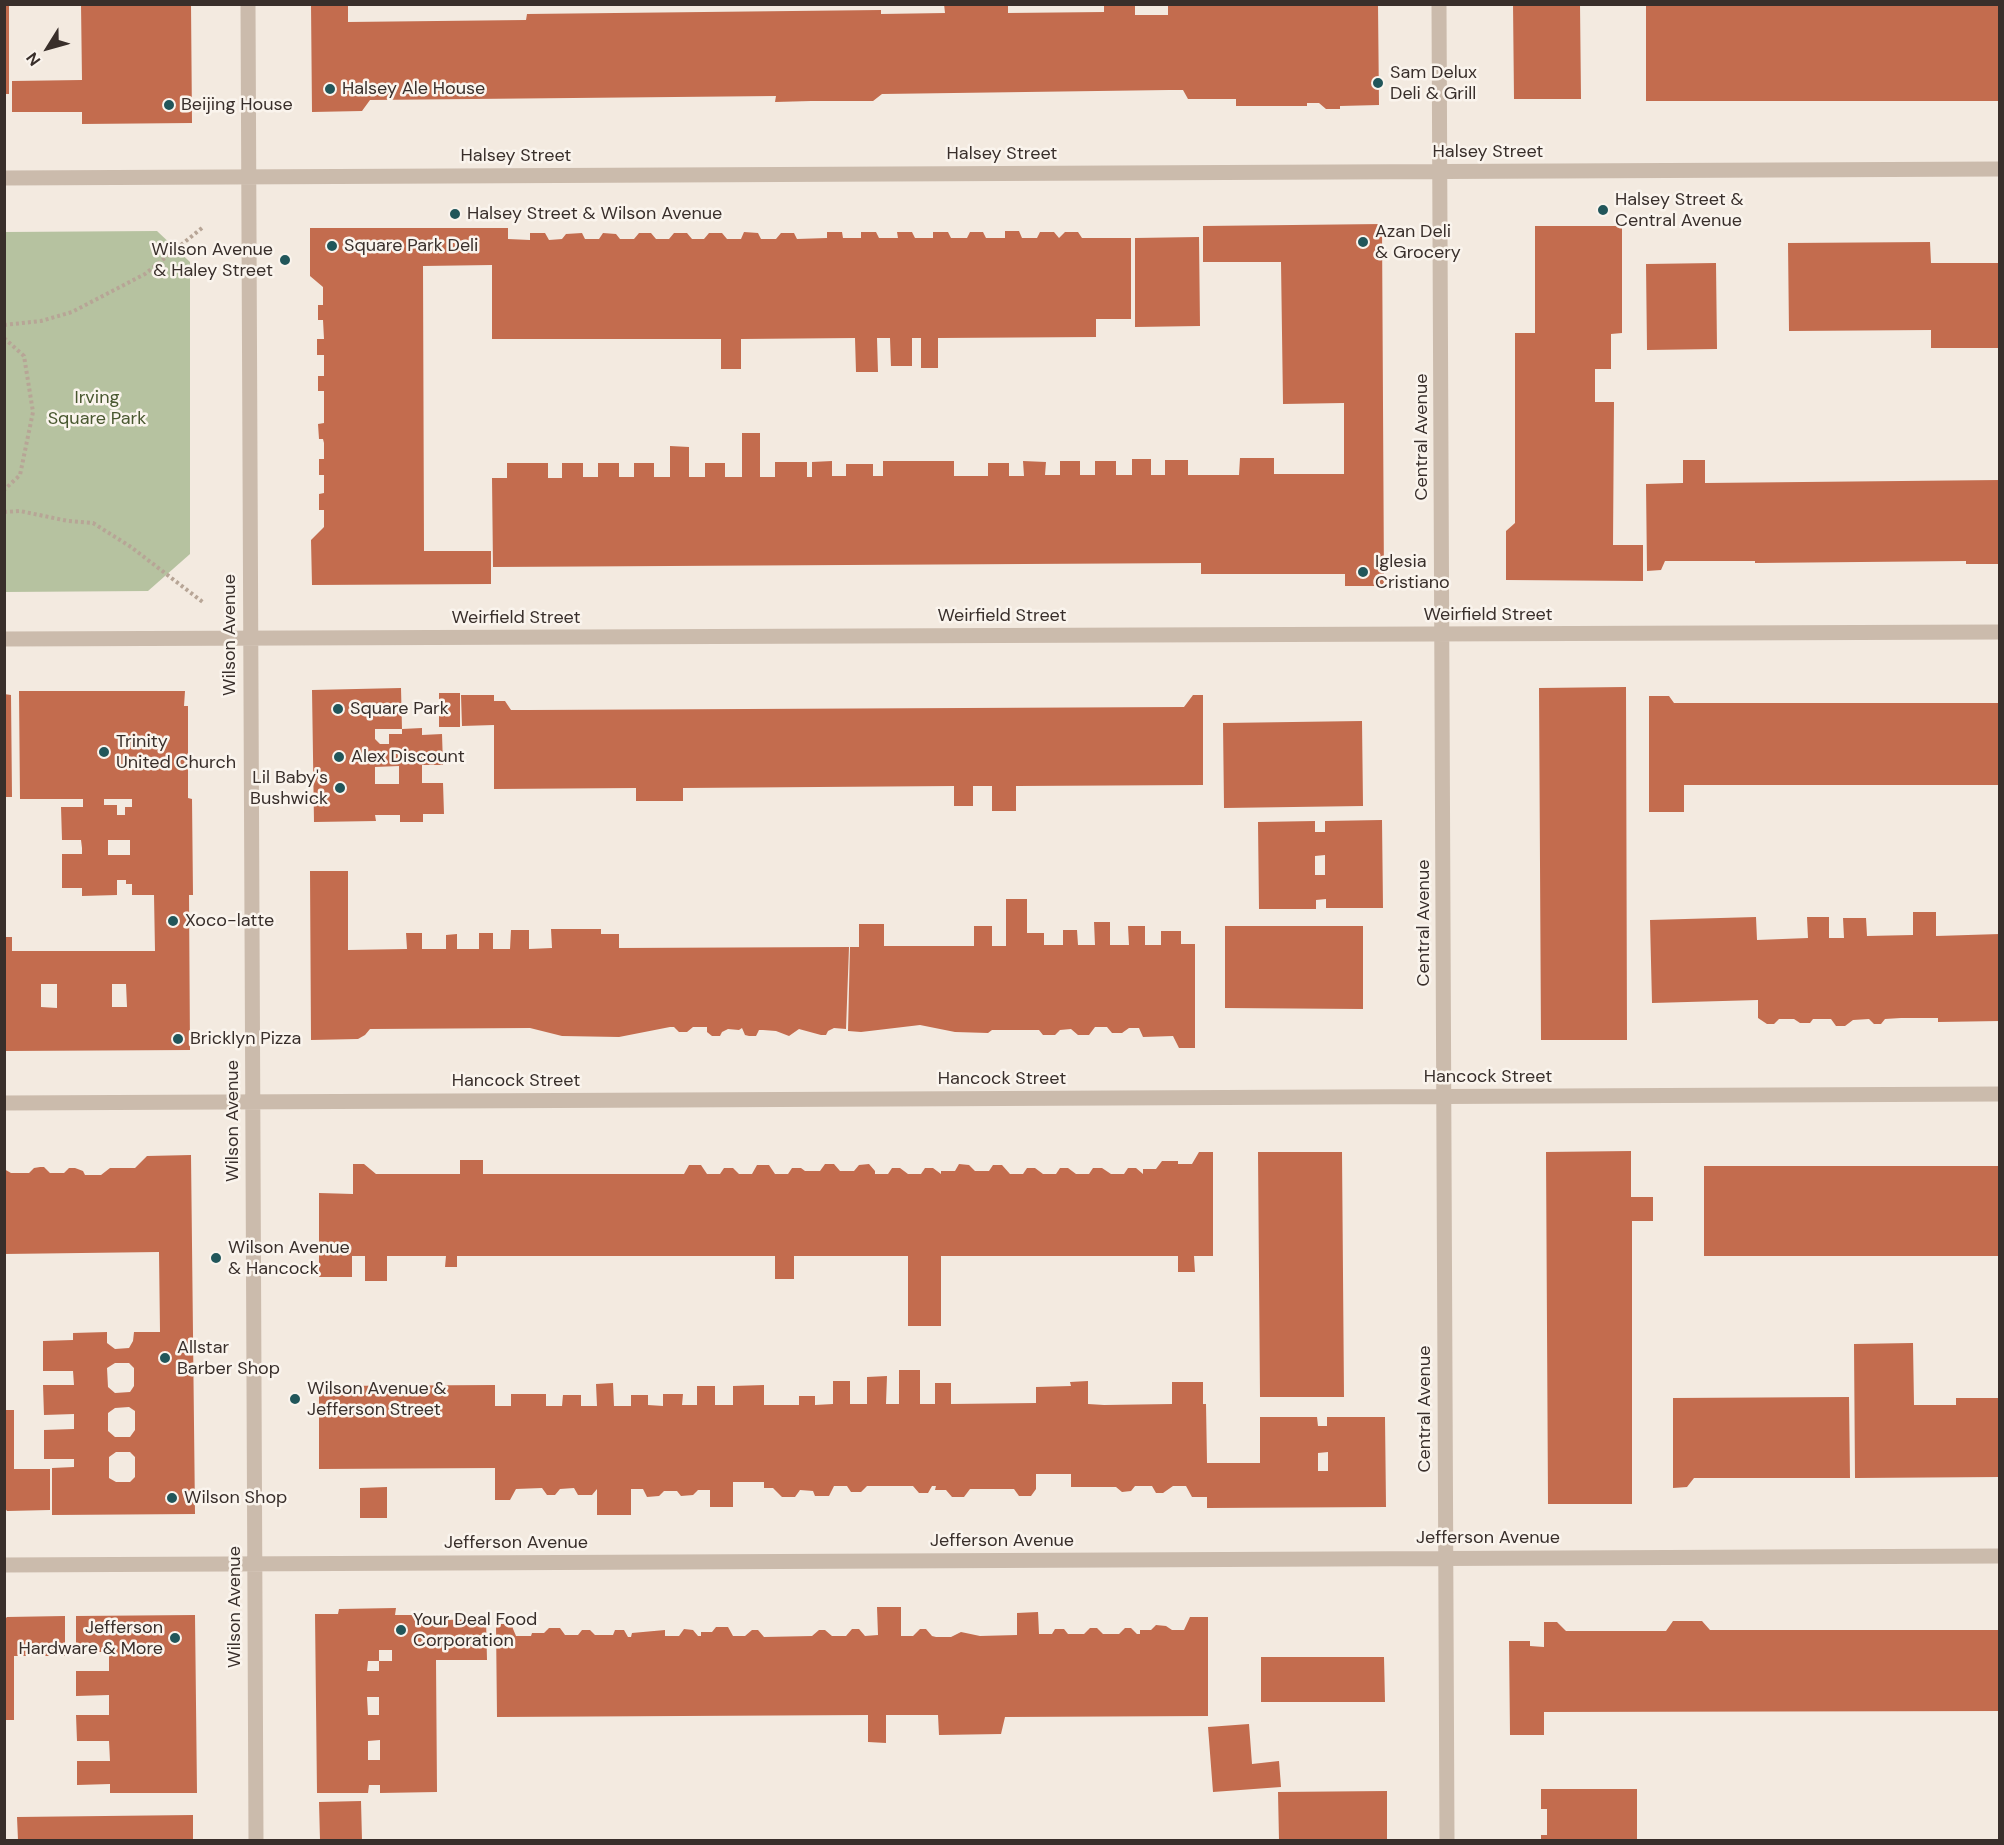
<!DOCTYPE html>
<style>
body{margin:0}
#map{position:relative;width:2004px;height:1845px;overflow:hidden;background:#f3eae0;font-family:"DM Sans",sans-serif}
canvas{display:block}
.frame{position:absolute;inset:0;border:6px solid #392f2b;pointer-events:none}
.north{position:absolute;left:18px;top:18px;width:60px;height:60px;-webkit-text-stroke:4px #faf4ed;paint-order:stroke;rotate:233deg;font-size:16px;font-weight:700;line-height:24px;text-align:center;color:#392f2b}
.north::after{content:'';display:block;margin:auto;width:21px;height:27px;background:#392f2b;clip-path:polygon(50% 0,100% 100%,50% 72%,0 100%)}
</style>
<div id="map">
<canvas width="2004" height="1845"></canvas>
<div class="frame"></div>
<div class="north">N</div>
</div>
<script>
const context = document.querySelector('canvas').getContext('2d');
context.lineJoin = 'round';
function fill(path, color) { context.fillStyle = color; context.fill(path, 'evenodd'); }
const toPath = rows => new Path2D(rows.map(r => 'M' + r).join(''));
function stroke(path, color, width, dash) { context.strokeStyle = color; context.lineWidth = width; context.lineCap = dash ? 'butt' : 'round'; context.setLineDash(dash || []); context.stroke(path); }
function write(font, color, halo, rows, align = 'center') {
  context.font = font + ' "DM Sans",sans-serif'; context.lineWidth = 5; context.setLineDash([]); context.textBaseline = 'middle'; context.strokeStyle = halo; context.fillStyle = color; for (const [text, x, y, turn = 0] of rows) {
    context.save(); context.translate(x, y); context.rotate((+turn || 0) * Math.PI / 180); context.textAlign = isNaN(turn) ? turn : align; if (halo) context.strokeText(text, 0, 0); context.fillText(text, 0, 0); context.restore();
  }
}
const green = toPath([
 [157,231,190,262,190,554,148,591,5,592,5,232]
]);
const building = toPath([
 [4,4,9,4,9,94,4,94],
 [81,4,191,4,192,123,82,124,82,112,12,112,12,81,82,80],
 [311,4,348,4,348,22,526,20,527,14,881,10,881,14,945,13,944,4,1008,4,1008,13,1104,12,1104,4,1135,4,1135,15,1168,15,1168,4,1378,4,1379,105,1340,106,1340,109,1326,109,1319,103,1307,103,1307,106,1236,106,1236,99,1188,99,1183,90,1169,90,882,94,873,101,811,101,775,102,776,96,370,100,362,111,312,112],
 [1513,4,1580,4,1581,99,1514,99],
 [1646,4,2000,4,2000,101,1646,101],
 [1382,224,1384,586,1345,586,1345,574,1201,574,1201,563,493,567,492,478,507,478,507,463,548,463,548,478,562,478,562,463,583,463,583,477,598,477,598,463,619,463,619,477,634,477,634,463,654,463,654,477,670,477,670,446,689,447,689,477,705,477,705,463,725,463,725,477,742,477,742,433,760,433,760,477,775,477,775,462,807,462,807,477,812,477,812,462,832,461,832,476,846,476,846,464,873,464,873,476,883,476,883,461,954,461,954,476,988,476,988,463,1009,463,1009,476,1024,476,1023,461,1046,462,1045,475,1060,475,1060,461,1080,461,1080,475,1095,475,1095,461,1116,461,1116,475,1132,475,1132,459,1151,459,1151,475,1165,475,1165,460,1188,460,1188,475,1239,475,1240,458,1274,458,1274,474,1344,474,1344,403,1283,404,1281,262,1203,262,1203,226],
 [1535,226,1622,226,1622,333,1611,334,1611,369,1595,369,1595,402,1614,402,1613,545,1643,545,1643,581,1506,580,1506,531,1515,523,1515,333,1535,333],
 [310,228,508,228,508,239,530,240,530,233,545,233,549,240,562,239,566,234,582,233,585,239,599,239,603,233,616,234,620,239,634,239,639,233,651,233,656,239,669,239,674,233,687,233,692,239,704,239,709,233,722,233,727,239,741,239,744,232,758,233,761,239,776,239,781,233,794,233,797,239,827,238,827,232,842,232,843,238,861,238,861,232,876,232,879,238,898,238,897,232,912,232,915,238,933,238,933,232,948,232,951,238,967,238,970,232,983,232,986,238,1005,238,1005,231,1019,231,1022,238,1037,238,1040,232,1054,232,1059,238,1065,232,1078,232,1082,238,1131,238,1131,319,1096,319,1096,337,938,338,938,368,921,368,921,338,912,338,912,366,891,366,890,338,877,338,878,372,856,372,855,338,741,339,741,369,721,369,721,339,492,339,492,265,423,266,424,551,491,551,491,584,312,585,311,540,324,527,324,510,319,510,319,494,324,493,324,475,319,475,319,459,324,459,324,443,323,439,319,439,318,424,324,423,324,391,318,391,318,376,324,376,324,355,317,355,317,339,324,339,323,320,318,320,318,305,323,305,323,287,310,276],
 [1199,237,1200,326,1135,327,1135,238],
 [1930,242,1931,263,2000,263,2000,348,1931,348,1931,330,1789,331,1788,243],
 [1716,263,1717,349,1647,350,1646,264],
 [1683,460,1705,460,1705,483,2000,480,2000,564,1966,564,1966,561,1755,563,1755,561,1665,561,1661,570,1647,571,1646,484,1683,483],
 [1626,687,1627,1040,1541,1040,1539,688],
 [401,688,402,729,375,729,375,739,380,744,389,744,389,734,402,734,402,729,422,728,422,735,442,734,443,765,422,765,422,783,443,783,444,814,423,814,423,822,400,822,400,815,375,815,376,821,314,822,312,690],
 [399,766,399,784,375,784,375,767],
 [19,691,185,691,184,706,188,706,188,798,192,799,193,895,189,895,190,1050,4,1051,4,937,12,937,12,951,155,951,154,895,132,895,132,884,126,884,126,880,117,880,117,895,82,896,82,888,62,888,62,854,82,854,82,848,81,840,62,840,61,807,83,807,83,799,20,799],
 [104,799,132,799,132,807,125,807,125,815,117,815,117,805,104,805],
 [108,840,130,840,130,855,108,855],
 [41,984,57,984,57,1008,41,1007],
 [112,984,126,984,127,1007,112,1007],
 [439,693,460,693,460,727,439,727],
 [4,694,11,695,12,797,4,797],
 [461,695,494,695,494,701,505,701,511,710,529,710,1184,707,1193,695,1203,695,1203,785,1016,786,1016,811,992,811,992,786,973,786,973,806,954,806,954,786,683,788,683,801,636,801,636,788,494,789,494,725,462,726],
 [1649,696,1669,696,1674,703,2000,703,2000,785,1684,785,1684,812,1649,812],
 [1362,721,1363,806,1224,808,1223,723],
 [1382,820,1383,908,1326,908,1326,899,1316,900,1316,909,1259,909,1258,822,1315,821,1315,832,1325,832,1325,821],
 [1325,855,1325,875,1315,875,1315,856],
 [310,871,348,871,348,950,407,949,406,933,422,933,422,949,446,949,446,935,457,934,457,949,479,949,479,933,493,933,493,949,510,949,511,930,529,930,529,949,552,948,551,929,601,929,601,934,619,934,619,948,849,947,846,1029,834,1028,828,1031,826,1035,821,1035,799,1029,789,1036,776,1031,763,1030,759,1030,756,1036,749,1036,745,1035,742,1028,739,1030,728,1029,722,1032,720,1036,712,1036,707,1032,707,1027,693,1027,687,1032,679,1032,674,1027,670,1027,619,1037,562,1036,530,1028,370,1029,365,1035,358,1039,311,1040],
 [1006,899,1027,899,1027,933,1044,933,1044,945,1063,945,1063,930,1077,930,1078,945,1095,945,1094,922,1110,922,1110,945,1129,945,1128,926,1145,926,1145,945,1161,945,1161,931,1181,931,1181,944,1195,944,1195,1048,1179,1048,1173,1036,1143,1037,1139,1028,1129,1028,1122,1033,1112,1033,1107,1027,1095,1027,1089,1035,1078,1035,1071,1029,1060,1030,1055,1035,1043,1035,1039,1030,992,1030,988,1033,955,1032,920,1025,861,1032,848,1031,850,947,859,947,859,924,884,924,884,946,974,946,974,926,992,926,992,946,1006,946],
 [1913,912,1936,912,1936,936,2000,934,2000,1021,1938,1022,1938,1018,1901,1018,1885,1019,1881,1024,1874,1024,1869,1019,1853,1020,1845,1026,1836,1026,1831,1019,1813,1019,1810,1023,1800,1023,1794,1019,1779,1019,1774,1024,1767,1024,1758,1018,1758,1000,1652,1003,1650,920,1756,917,1757,940,1808,938,1807,917,1829,917,1829,938,1844,938,1843,918,1866,918,1867,936,1913,935],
 [1225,926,1363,926,1363,1009,1225,1008],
 [1631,1151,1631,1197,1653,1197,1653,1221,1632,1221,1632,1504,1548,1504,1546,1152],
 [1199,1152,1213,1152,1213,1256,1194,1256,1195,1272,1178,1272,1178,1256,941,1256,941,1326,908,1326,908,1256,794,1256,794,1279,775,1279,775,1256,457,1256,457,1267,445,1267,446,1256,387,1256,387,1281,365,1281,365,1256,352,1256,352,1277,319,1277,319,1193,353,1194,353,1164,364,1164,376,1174,460,1174,460,1160,483,1160,483,1174,684,1174,689,1165,701,1165,707,1174,720,1174,724,1168,733,1168,739,1174,752,1174,757,1165,769,1165,775,1174,788,1174,792,1168,801,1168,805,1171,820,1171,825,1164,834,1164,840,1171,854,1171,859,1165,869,1164,875,1171,875,1174,888,1174,892,1168,900,1168,908,1174,921,1174,925,1168,933,1168,941,1174,941,1171,955,1171,959,1164,969,1165,975,1171,989,1171,993,1165,1002,1165,1010,1174,1023,1174,1027,1168,1035,1168,1043,1174,1056,1174,1060,1168,1068,1168,1076,1174,1089,1174,1093,1168,1102,1168,1111,1174,1124,1174,1128,1168,1136,1168,1143,1174,1143,1169,1156,1169,1162,1161,1178,1161,1178,1164,1192,1164],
 [1258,1152,1342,1152,1344,1397,1260,1397],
 [191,1155,195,1514,52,1515,52,1468,74,1467,74,1459,44,1459,44,1430,74,1429,74,1414,44,1415,43,1385,74,1385,73,1371,43,1371,43,1341,73,1340,73,1333,107,1332,107,1343,115,1349,129,1348,133,1341,134,1332,160,1332,159,1252,4,1254,4,1169,11,1173,29,1173,34,1168,40,1167,44,1167,50,1173,64,1173,69,1168,75,1168,83,1171,85,1175,101,1175,110,1168,135,1168,147,1156],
 [115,1363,129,1363,134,1368,134,1386,130,1392,115,1393,108,1387,107,1368],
 [129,1407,135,1411,135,1430,130,1437,115,1437,108,1431,108,1413,115,1408],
 [116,1452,130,1452,135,1457,135,1477,130,1482,116,1482,109,1478,109,1457],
 [1704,1166,2000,1166,2000,1256,1704,1256],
 [1913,1343,1914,1405,1956,1405,1956,1398,2000,1398,2000,1477,1855,1478,1854,1344],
 [899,1370,920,1370,920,1404,935,1404,935,1383,951,1383,951,1404,1036,1403,1036,1387,1071,1386,1070,1382,1088,1381,1088,1404,1104,1405,1172,1404,1172,1382,1203,1382,1203,1404,1206,1404,1207,1463,1260,1463,1260,1417,1317,1417,1318,1426,1327,1426,1327,1417,1385,1417,1386,1507,1207,1508,1207,1497,1192,1497,1186,1486,1173,1486,1163,1493,1156,1493,1152,1486,1135,1486,1131,1491,1122,1492,1116,1487,1071,1487,1071,1474,1036,1474,1036,1489,1031,1496,1019,1496,1014,1489,970,1489,964,1497,952,1497,946,1490,935,1490,936,1486,932,1486,928,1493,919,1493,913,1486,867,1486,861,1492,851,1492,847,1486,834,1486,829,1496,815,1496,813,1491,800,1490,795,1497,782,1497,773,1488,764,1488,764,1482,733,1482,733,1507,710,1507,710,1490,698,1490,693,1495,681,1496,677,1491,664,1491,659,1496,647,1497,643,1489,631,1489,631,1515,597,1515,597,1489,592,1495,578,1495,574,1488,560,1489,555,1495,547,1495,542,1488,516,1489,510,1500,495,1500,495,1468,319,1469,319,1386,495,1385,495,1406,511,1406,511,1394,546,1394,546,1406,562,1406,563,1395,581,1395,581,1406,597,1406,596,1384,613,1383,614,1406,631,1406,631,1395,648,1395,648,1405,663,1406,663,1394,683,1394,682,1405,697,1405,697,1386,715,1386,715,1405,733,1405,733,1386,764,1385,764,1405,799,1405,799,1396,815,1396,815,1405,833,1404,833,1381,850,1381,850,1404,867,1404,867,1377,887,1376,886,1404,899,1404],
 [1328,1452,1328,1471,1318,1471,1318,1453],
 [1849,1397,1850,1478,1694,1478,1687,1487,1673,1488,1673,1398],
 [4,1410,14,1410,14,1469,50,1469,50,1510,7,1511,4,1507],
 [387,1487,387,1518,360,1518,360,1488],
 [877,1607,901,1607,901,1636,913,1636,920,1629,926,1629,932,1636,936,1637,951,1637,961,1632,980,1636,1017,1635,1017,1613,1038,1612,1039,1634,1052,1634,1055,1629,1064,1629,1068,1634,1084,1634,1090,1628,1097,1628,1103,1634,1119,1634,1125,1628,1131,1628,1137,1634,1140,1634,1140,1630,1151,1630,1156,1625,1166,1626,1172,1630,1184,1630,1190,1617,1208,1617,1208,1716,1005,1717,1001,1734,939,1735,938,1715,886,1715,886,1743,868,1742,868,1715,497,1717,496,1624,511,1624,516,1636,531,1636,532,1633,544,1633,549,1628,560,1628,565,1635,578,1635,582,1630,590,1630,595,1635,613,1635,615,1630,624,1630,628,1637,631,1637,632,1633,665,1630,665,1636,679,1636,684,1629,693,1630,698,1636,701,1636,701,1632,712,1632,716,1627,728,1627,733,1636,745,1636,752,1630,758,1630,764,1637,812,1636,819,1630,825,1630,832,1636,846,1636,852,1629,859,1629,865,1636,878,1635],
 [396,1608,395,1615,443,1615,443,1620,486,1619,487,1660,436,1660,437,1792,380,1793,380,1785,369,1785,368,1793,317,1793,315,1614,338,1614,339,1609],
 [379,1650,392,1650,392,1661,379,1661],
 [368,1661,379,1661,379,1671,367,1671],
 [367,1697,379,1697,379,1715,368,1715],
 [380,1740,380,1760,368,1760,368,1741],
 [195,1615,197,1793,110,1793,110,1784,77,1785,77,1761,110,1761,109,1741,77,1741,76,1715,109,1715,109,1695,76,1696,76,1671,109,1671,109,1652,76,1652,76,1616],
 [65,1616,65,1656,14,1656,14,1720,4,1720,4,1620,7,1617],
 [1673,1621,1702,1621,1710,1630,2000,1630,2000,1711,1544,1712,1544,1735,1510,1735,1509,1641,1530,1641,1530,1646,1544,1647,1544,1622,1557,1622,1566,1631,1666,1631],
 [1261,1657,1384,1657,1385,1702,1261,1702],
 [1249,1724,1252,1764,1279,1761,1281,1787,1213,1792,1208,1727],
 [1541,1789,1637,1789,1637,1840,1541,1840,1541,1835,1547,1835,1547,1809,1541,1809],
 [1387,1791,1387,1840,1279,1840,1278,1792],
 [361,1801,362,1840,320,1840,319,1802],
 [193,1815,193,1840,18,1840,17,1817]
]);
const path = toPath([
 [4,325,41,321,72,312,145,274,202,228],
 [4,338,24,356,33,412,20,475,4,490],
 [4,512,20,511,68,521,93,523,131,547,204,603]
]);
const minor = toPath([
 [248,4,256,1840],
 [1439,4,1447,1840],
 [4,178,2000,169],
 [4,639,2000,632],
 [4,1103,2000,1094],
 [4,1565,2000,1556]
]);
const markers = [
 [1378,83,6,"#21565a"],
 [330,89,6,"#21565a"],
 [169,105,6,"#21565a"],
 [1603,210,6,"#21565a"],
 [455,214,6,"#21565a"],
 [1363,242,6,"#21565a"],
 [332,246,6,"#21565a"],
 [285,260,6,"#21565a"],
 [1363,572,6,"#21565a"],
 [338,709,6,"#21565a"],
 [104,752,6,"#21565a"],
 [339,757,6,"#21565a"],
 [340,788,6,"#21565a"],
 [173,921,6,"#21565a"],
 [178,1039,6,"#21565a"],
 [216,1258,6,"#21565a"],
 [165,1358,6,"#21565a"],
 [295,1399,6,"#21565a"],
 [172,1498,6,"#21565a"],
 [401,1630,6,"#21565a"],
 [175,1638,6,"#21565a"]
];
const poiNames = [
 ["Sam Delux",1390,73],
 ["Deli & Grill",1390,94],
 ["Halsey Ale House",342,89],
 ["Beijing House",181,105],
 ["Halsey Street &",1615,200],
 ["Central Avenue",1615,221],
 ["Halsey Street & Wilson Avenue",467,214],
 ["Azan Deli",1375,232],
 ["& Grocery",1375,253],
 ["Square Park Deli",344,246],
 ["Wilson Avenue",273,250,"right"],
 ["& Haley Street",273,271,"right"],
 ["Iglesia",1375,562],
 ["Cristiano",1375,583],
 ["Square Park",350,709],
 ["Trinity",116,742],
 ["United Church",116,763],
 ["Alex Discount",351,757],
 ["Lil Baby's",328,778,"right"],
 ["Bushwick",328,799,"right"],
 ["Xoco-latte",185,921],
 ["Bricklyn Pizza",190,1039],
 ["Wilson Avenue",228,1248],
 ["& Hancock",228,1269],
 ["Allstar",177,1348],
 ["Barber Shop",177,1369],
 ["Wilson Avenue &",307,1389],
 ["Jefferson Street",307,1410],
 ["Wilson Shop",184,1498],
 ["Your Deal Food",413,1620],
 ["Corporation",413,1641],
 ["Jefferson",163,1628,"right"],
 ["Hardware & More",163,1649,"right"]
];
const streetNames = [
 ["Halsey Street",1488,152],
 ["Halsey Street",1002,154],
 ["Halsey Street",516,156],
 ["Central Avenue",1422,437,-90],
 ["Weirfield Street",1488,615],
 ["Weirfield Street",1002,616],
 ["Weirfield Street",516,618],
 ["Wilson Avenue",230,635,-90],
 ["Central Avenue",1424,923,-90],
 ["Hancock Street",1488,1077],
 ["Hancock Street",1002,1079],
 ["Hancock Street",516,1081],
 ["Wilson Avenue",233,1121,-90],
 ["Central Avenue",1425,1409,-90],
 ["Jefferson Avenue",1488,1538],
 ["Jefferson Avenue",1002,1541],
 ["Jefferson Avenue",516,1543],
 ["Wilson Avenue",235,1607,-90]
];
const parkNames = [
 ["Irving",97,398],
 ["Square Park",97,419]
];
fill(green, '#b6c2a0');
fill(building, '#c36c4e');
stroke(path, '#b7a596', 4, [3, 3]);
stroke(minor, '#cbbbac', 15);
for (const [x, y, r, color] of markers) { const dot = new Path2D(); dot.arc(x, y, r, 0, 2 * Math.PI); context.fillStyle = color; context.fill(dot); stroke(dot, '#faf4ed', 2); }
write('18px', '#392f2b', '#faf4ed', poiNames, 'left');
write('18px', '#392f2b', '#faf4ed', streetNames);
write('18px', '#48572f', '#faf4ed', parkNames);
</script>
